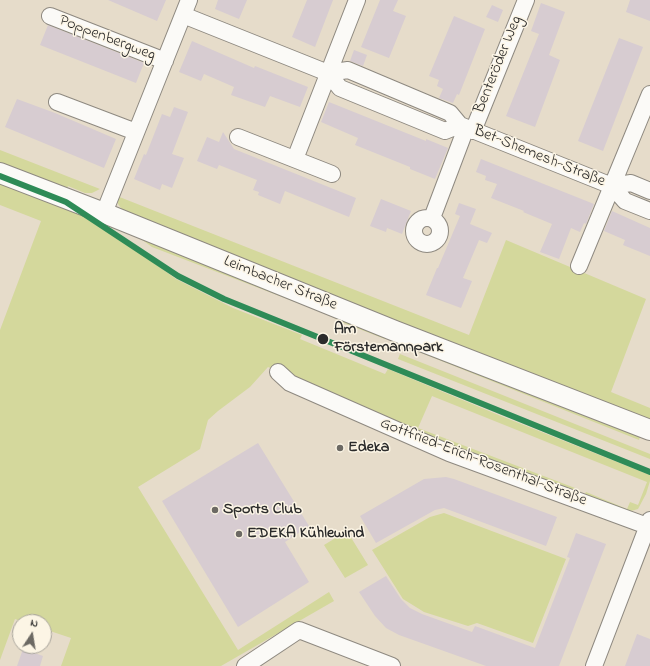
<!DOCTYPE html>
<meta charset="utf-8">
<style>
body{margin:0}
#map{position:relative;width:650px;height:666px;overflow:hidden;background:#e6dcca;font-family:"Indie Flower",sans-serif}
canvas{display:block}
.north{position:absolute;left:12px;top:614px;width:40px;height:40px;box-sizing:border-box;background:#fcf5e5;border:1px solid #a8a49b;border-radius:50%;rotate:12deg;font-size:11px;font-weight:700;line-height:16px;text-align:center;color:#2b2b2b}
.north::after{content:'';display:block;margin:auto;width:14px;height:18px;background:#6c6963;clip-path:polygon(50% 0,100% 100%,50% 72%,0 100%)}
</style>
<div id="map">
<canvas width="650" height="666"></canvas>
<div class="north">N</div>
</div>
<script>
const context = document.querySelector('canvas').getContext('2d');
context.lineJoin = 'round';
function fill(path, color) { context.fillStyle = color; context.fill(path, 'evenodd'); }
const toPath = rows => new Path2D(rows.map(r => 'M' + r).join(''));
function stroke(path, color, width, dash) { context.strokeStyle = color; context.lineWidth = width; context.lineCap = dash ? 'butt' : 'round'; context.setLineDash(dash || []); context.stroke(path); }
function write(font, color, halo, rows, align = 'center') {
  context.font = font + ' "Indie Flower",sans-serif'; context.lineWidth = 3; context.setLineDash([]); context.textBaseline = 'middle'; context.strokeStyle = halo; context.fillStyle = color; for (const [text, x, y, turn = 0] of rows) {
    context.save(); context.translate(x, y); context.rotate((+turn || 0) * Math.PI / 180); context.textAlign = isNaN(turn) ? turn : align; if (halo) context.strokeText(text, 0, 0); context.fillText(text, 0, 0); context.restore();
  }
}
const green = toPath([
 [0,150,100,189,92,193,85,193,68,186,66,191,0,164],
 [0,181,78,211,105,230,128,244,176,279,233,308,302,335,300,339,385,374,388,369,501,416,650,475,650,481,646,494,638,509,631,511,623,511,584,496,586,492,627,509,630,502,638,505,647,482,432,396,418,428,575,488,573,492,416,433,268,367,250,387,218,411,208,420,200,449,138,487,238,650,329,592,334,601,221,666,61,666,71,638,44,629,44,622,23,622,15,619,0,660,0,330,41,221,0,205],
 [117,196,469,335,506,240,646,299,611,392,650,408,650,418,648,418,646,422,124,212,118,204],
 [127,229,386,338,385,339,341,322,329,315,152,247],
 [395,341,641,434,639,440,394,342],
 [400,354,650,454,650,459,398,359],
 [444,513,566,559,533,643,477,623,468,626,424,612,403,599,372,550,430,517],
 [347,531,368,565,345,578,324,545]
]);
const building = toPath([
 [108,0,166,0,157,21],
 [218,0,247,0,239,19,215,9],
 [307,0,333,0,315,47,292,37],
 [380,0,398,0,393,11,406,16,389,58,361,47],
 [630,0,650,0,650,21,626,12],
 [541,3,565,12,549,55,560,60,535,127,506,116,539,34,531,31],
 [492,5,503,10,498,22,486,17],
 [454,16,485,29,459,95,457,94,453,103,439,98,443,89,437,86,439,80,429,76],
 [48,25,144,63,136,83,40,45],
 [619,38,643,47,603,151,578,141],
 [192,41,254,68,255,66,308,87,300,107,270,96,265,107,231,95,234,87,204,74,201,81,179,72],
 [354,50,367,55,363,66,350,61],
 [17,99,55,113,116,139,104,168,5,127],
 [329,102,426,141,426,139,448,148,435,179,410,169,410,167,355,145,358,138,321,122],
 [174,107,188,112,172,154,184,158,172,188,162,184,160,190,134,179,144,154,146,155,162,114,170,117],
 [223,132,234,149,356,198,349,217,285,191,280,204,258,195,259,192,253,190,257,180,219,165,217,169,197,161,207,137,219,142],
 [481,159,594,204,586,224,584,223,580,232,571,228,559,259,540,252,552,224,523,212,524,211,491,198,497,184,485,180,486,176,476,172],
 [381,199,411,211,402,234,387,228,386,232,370,226],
 [459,203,476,209,470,224,492,233,487,243,479,240,463,278,472,281,461,308,426,295,437,268,438,268,460,216,455,214],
 [612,211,650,228,650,256,623,245,625,240,604,231],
 [258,443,309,526,285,542,309,582,238,627,162,501],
 [446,477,454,479,557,517,546,546,444,508,435,510,376,543,360,516,424,479],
 [576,533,606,544,559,666,486,666,399,635,386,628,375,616,359,592,386,576,401,599,410,608,422,614,472,632,475,626,535,648,570,558,567,557],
 [637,634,650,639,650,666,625,666],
 [23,649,43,656,40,666,17,666]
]);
const minor = toPath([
 [183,15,328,73,348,70,450,113,460,125,612,186,625,201,650,211],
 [50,16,165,61],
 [328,73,340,88,445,131,460,125],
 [57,102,136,132],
 [473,131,526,0],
 [238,137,332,174],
 [295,159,357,0],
 [612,186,631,183,650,191],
 [104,213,189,0],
 '414 231a13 13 0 1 1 26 0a13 13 0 1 1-26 0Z',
 [432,218,466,128],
 [579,266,650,94],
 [278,372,290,383,449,453,650,527],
 [245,666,299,630,392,666],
 [594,666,650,520]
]);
const tertiary = toPath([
 [0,173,104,213,395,331,650,430]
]);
const tram1 = toPath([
 [0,176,66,202,178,276,224,299,650,472]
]);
const markers = [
 [323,339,6,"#2b2b2b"],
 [340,448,4,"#6c6963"],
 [215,510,4,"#6c6963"],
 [239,534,4,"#6c6963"]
];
const streetNames = [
 ["Poppenbergweg",107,39,21],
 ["Benteröder Weg",499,65,-68],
 ["Bet-Shemesh-Straße",539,157,22],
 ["Leimbacher Straße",280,284,22],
 ["Gottfried-Erich-Rosenthal-Straße",483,463,21]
];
const stopNames = [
 ["Am",334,330],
 ["Förstemannpark",334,348]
];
const poiNames = [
 ["Edeka",348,448],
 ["Sports Club",223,510],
 ["EDEKA Kühlewind",247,534]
];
fill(green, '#d4d89c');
fill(building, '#d7ccd1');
stroke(minor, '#8e8980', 18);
stroke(tertiary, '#8e8980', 22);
stroke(minor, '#fbfaf7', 16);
stroke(tertiary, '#fbfaf7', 20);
stroke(tram1, '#2e8b57', 6);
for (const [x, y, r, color] of markers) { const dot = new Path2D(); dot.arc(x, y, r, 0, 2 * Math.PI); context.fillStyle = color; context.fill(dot); stroke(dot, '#fcf5e5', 1.5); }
write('16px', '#2b2b2b', '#fcf5e5', streetNames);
write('bold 16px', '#2b2b2b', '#fcf5e5', stopNames, 'left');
write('bold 16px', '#2b2b2b', '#fcf5e5', poiNames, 'left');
</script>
